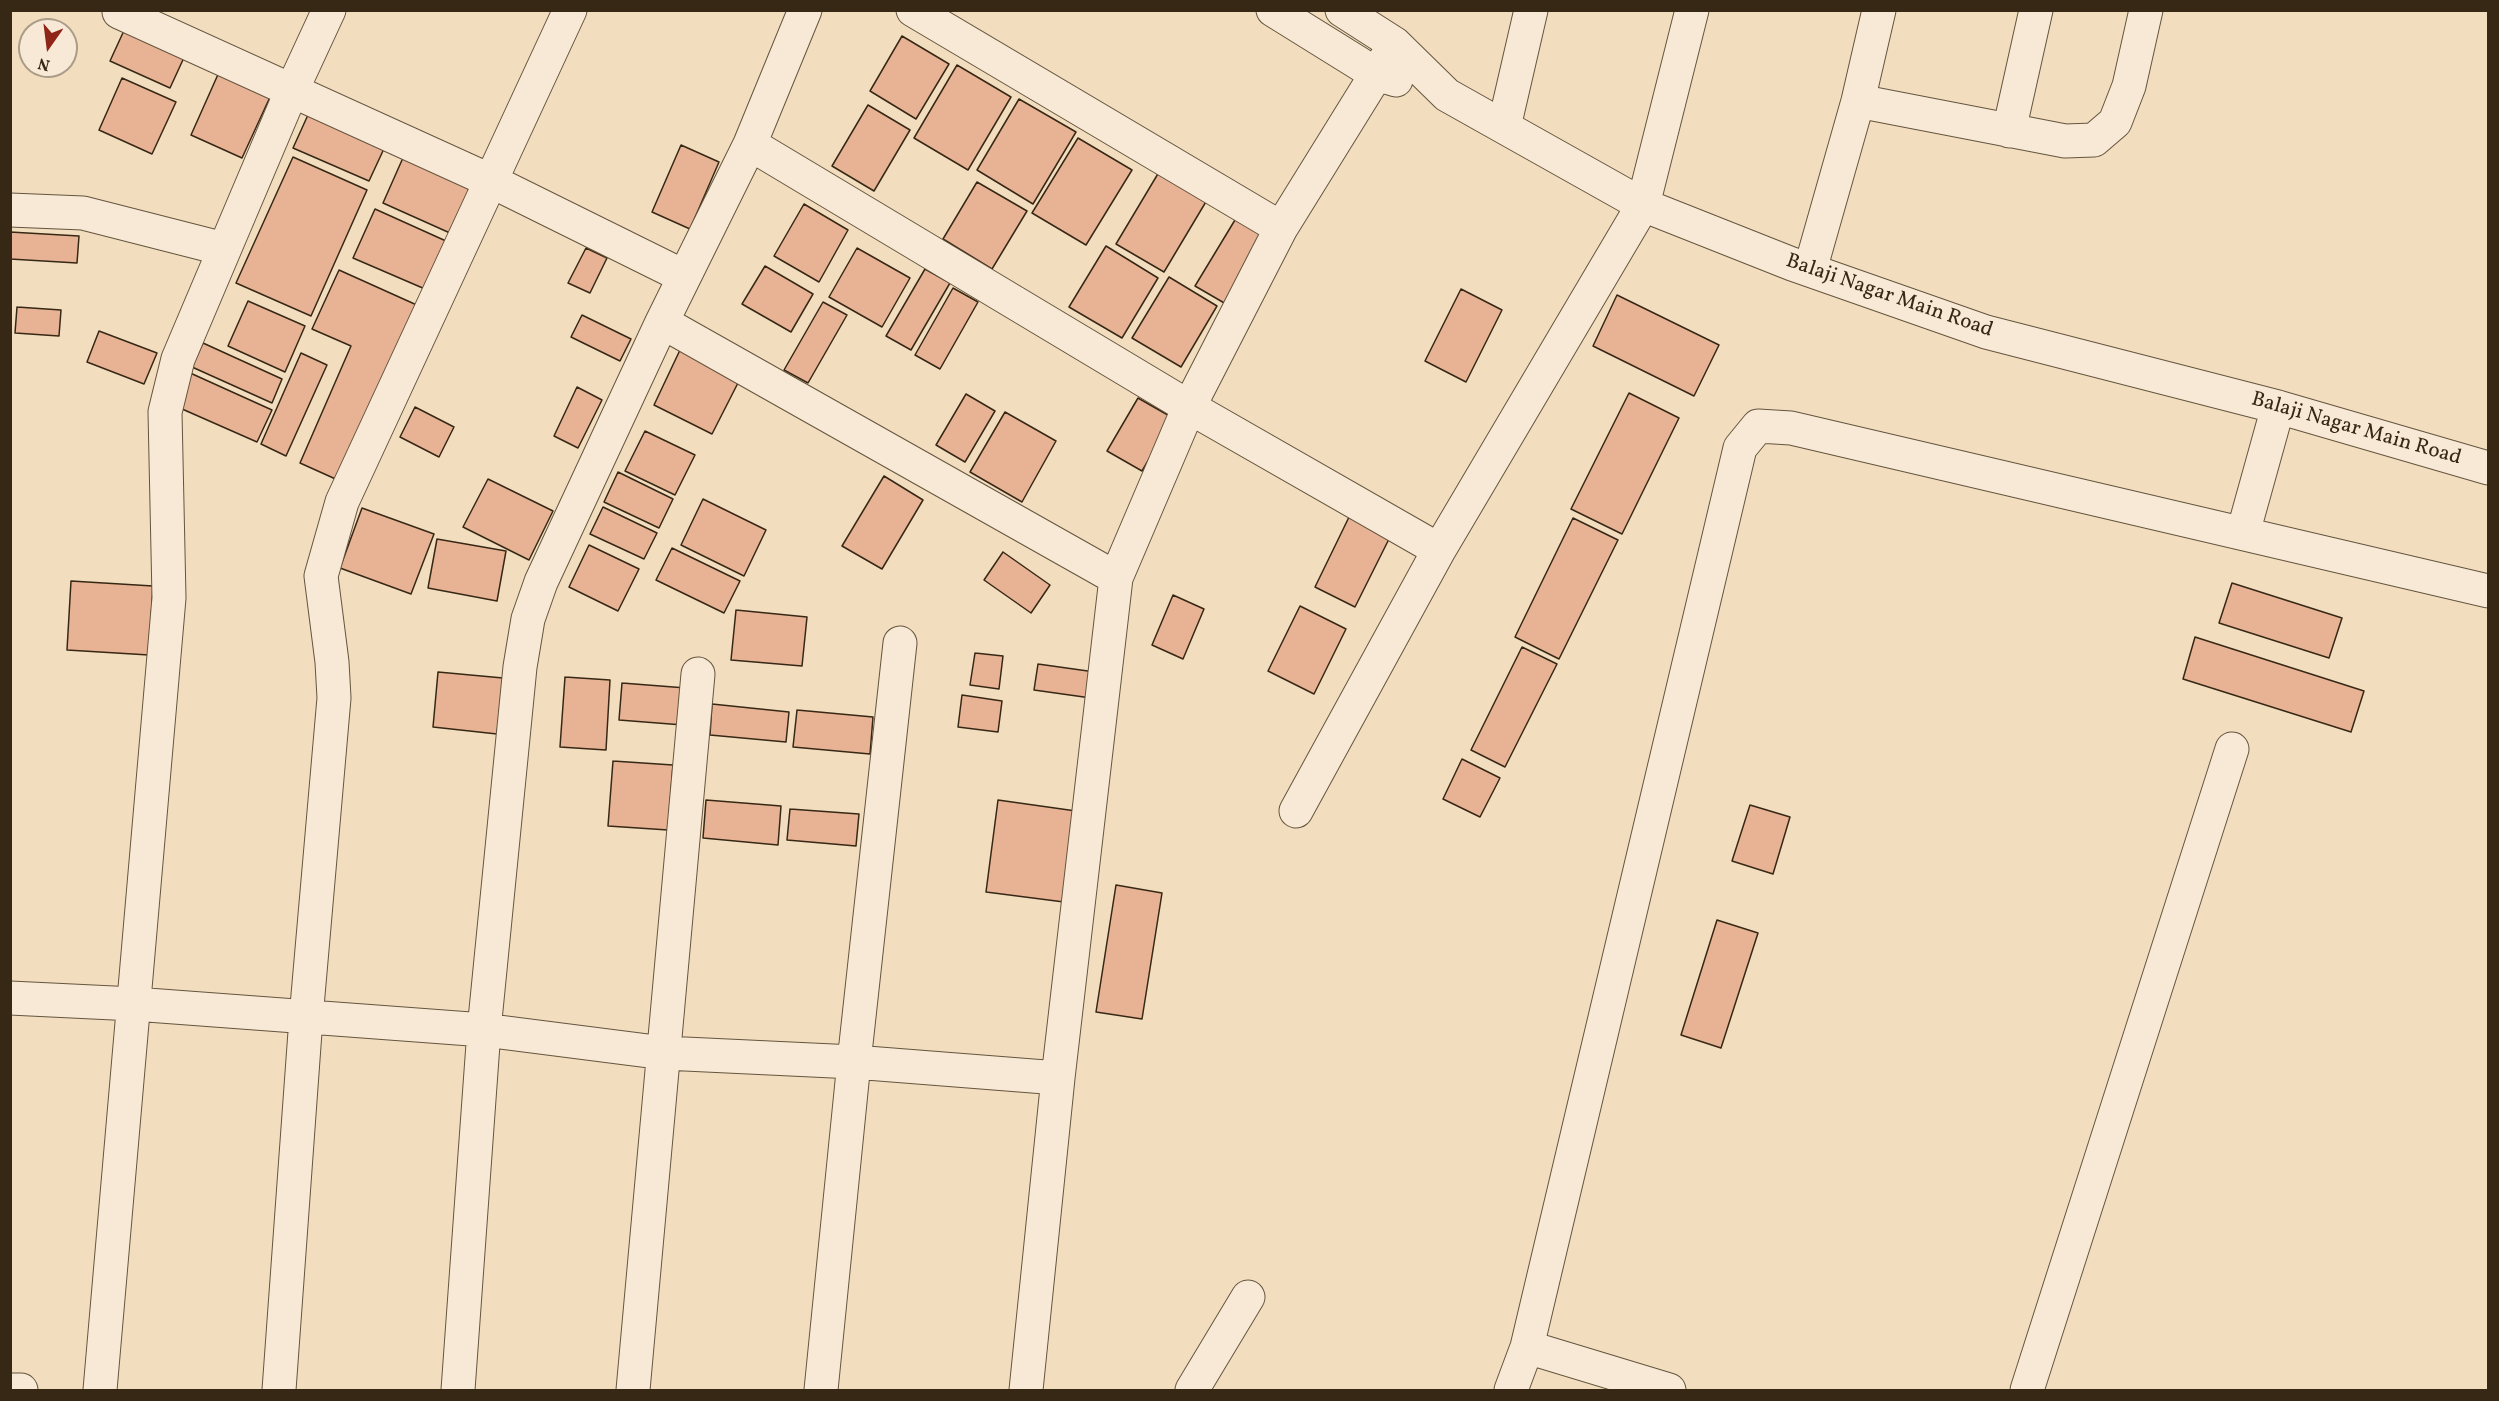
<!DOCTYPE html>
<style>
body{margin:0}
#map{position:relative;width:2499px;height:1401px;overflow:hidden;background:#f2ddbe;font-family:Vollkorn,serif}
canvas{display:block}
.frame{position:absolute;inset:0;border:12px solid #362815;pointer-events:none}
.north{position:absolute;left:18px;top:18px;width:60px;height:60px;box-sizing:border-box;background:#f7e9d5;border:2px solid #aa9c88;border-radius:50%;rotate:194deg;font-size:16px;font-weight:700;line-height:24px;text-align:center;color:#362815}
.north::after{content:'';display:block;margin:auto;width:21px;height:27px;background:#8f2418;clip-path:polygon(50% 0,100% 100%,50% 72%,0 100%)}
</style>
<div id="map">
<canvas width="2499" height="1401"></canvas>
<div class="frame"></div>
<div class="north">N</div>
</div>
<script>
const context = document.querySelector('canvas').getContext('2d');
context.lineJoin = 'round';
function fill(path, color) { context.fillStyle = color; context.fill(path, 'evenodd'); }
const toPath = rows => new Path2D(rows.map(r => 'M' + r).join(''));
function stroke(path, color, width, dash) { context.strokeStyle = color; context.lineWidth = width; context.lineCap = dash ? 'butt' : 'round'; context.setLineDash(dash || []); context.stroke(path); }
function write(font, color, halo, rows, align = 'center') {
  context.font = font + ' Vollkorn,serif'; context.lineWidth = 4.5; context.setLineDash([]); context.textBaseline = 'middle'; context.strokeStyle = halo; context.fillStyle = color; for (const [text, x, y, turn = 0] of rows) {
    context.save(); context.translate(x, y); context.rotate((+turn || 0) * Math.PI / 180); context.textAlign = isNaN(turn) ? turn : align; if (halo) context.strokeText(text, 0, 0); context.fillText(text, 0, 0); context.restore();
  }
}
const building = toPath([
 [127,24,187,51,170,88,110,61,127,24],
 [902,36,949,64,916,119,870,91,902,36],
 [224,61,276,84,242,158,191,135,224,61],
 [957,65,1011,97,968,170,914,138,957,65],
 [122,78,176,102,152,154,99,130,122,78],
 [1019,99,1076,132,1033,204,977,170,1019,99],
 [868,105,910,130,874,191,832,166,868,105],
 [312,106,388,140,369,181,293,148,312,106],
 [1078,138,1132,170,1086,245,1032,213,1078,138],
 [681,145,719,162,690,229,652,212,681,145],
 [406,151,473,181,450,233,383,203,406,151],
 [293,157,367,190,311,316,236,283,293,157],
 [1159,172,1207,200,1164,272,1116,244,1159,172],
 [977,182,1027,211,992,269,943,239,977,182],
 [804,204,848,230,819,282,774,256,804,204],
 [375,209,446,241,425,289,353,258,375,209],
 [1238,215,1269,234,1226,304,1195,286,1238,215],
 [10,232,79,236,77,263,10,259,10,232],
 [1106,246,1158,278,1122,338,1069,307,1106,246],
 [586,248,607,258,590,293,568,283,586,248],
 [857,248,910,278,882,327,829,297,857,248],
 [765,266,813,294,791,332,742,304,765,266],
 [925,269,950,283,911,350,886,336,925,269],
 [339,270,419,306,340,481,300,463,351,346,312,329,339,270],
 [1169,277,1217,306,1181,367,1132,338,1169,277],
 [953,288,978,302,940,369,915,355,953,288],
 [1461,289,1502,310,1466,382,1425,361,1461,289],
 [1617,295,1719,345,1694,396,1593,346,1617,295],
 [248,301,305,326,285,372,228,346,248,301],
 [823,302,847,315,808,383,784,370,823,302],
 [17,307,61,310,59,336,15,333,17,307],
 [582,315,631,339,620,361,571,337,582,315],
 [99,331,157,353,144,384,87,362,99,331],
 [203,343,282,379,272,403,192,367,203,343],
 [680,350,740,379,712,434,654,405,680,350],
 [301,353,327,365,286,456,261,444,301,353],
 [188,372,272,410,257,442,173,405,188,372],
 [577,387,602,400,578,448,554,436,577,387],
 [1629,393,1679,418,1622,534,1571,509,1629,393],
 [966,394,995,411,965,462,936,445,966,394],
 [1138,398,1173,418,1142,471,1107,451,1138,398],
 [415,407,454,427,439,457,400,437,415,407],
 [1005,412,1056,441,1022,502,970,472,1005,412],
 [645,431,695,455,675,495,625,471,645,431],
 [618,472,673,499,659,528,604,502,618,472],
 [884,476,923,500,882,569,842,546,884,476],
 [488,479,553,511,529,560,463,527,488,479],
 [703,499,766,530,744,576,681,545,703,499],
 [603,507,657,533,644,559,590,534,603,507],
 [362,508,434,534,411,594,340,568,362,508],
 [1351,513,1392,533,1355,607,1315,587,1351,513],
 [1573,518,1618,540,1559,659,1515,637,1573,518],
 [437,539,506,551,497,601,428,588,437,539],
 [589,545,639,569,618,611,569,587,589,545],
 [672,548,740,581,724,613,656,580,672,548],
 [1003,552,1050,585,1031,613,984,580,1003,552],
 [71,581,153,586,149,655,67,650,71,581],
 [2232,583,2342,618,2329,658,2219,623,2232,583],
 [1173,595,1204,609,1183,659,1152,645,1173,595],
 [1300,606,1346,629,1314,694,1268,671,1300,606],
 [736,610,807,617,802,666,731,660,736,610],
 [2195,637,2364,691,2351,732,2183,679,2195,637],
 [1522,647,1557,664,1505,767,1471,750,1522,647],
 [975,653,1003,656,999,689,970,685,975,653],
 [1038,664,1095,672,1091,698,1034,690,1038,664],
 [438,672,503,678,497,734,433,727,438,672],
 [565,677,610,680,606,750,560,747,565,677],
 [622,683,686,688,683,725,619,720,622,683],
 [962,695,1002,701,998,732,958,727,962,695],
 [712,704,789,712,786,742,710,735,712,704],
 [797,710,873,717,870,754,793,747,797,710],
 [1462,759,1500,778,1480,817,1443,799,1462,759],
 [613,761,673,765,668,830,608,826,613,761],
 [706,800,781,806,778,845,703,838,706,800],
 [998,800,1076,811,1064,902,986,892,998,800],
 [1750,805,1790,817,1773,874,1732,861,1750,805],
 [790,809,859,814,856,846,787,840,790,809],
 [1116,885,1162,893,1142,1019,1096,1012,1116,885],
 [1717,920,1758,933,1721,1048,1681,1035,1717,920]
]);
const minor = toPath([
 [913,10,1281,228],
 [1273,10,1376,74,1396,80],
 [1342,10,1395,44,1447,95,1643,205,1792,264,1986,332,2278,407,2488,468],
 [119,12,491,181,683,276],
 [1858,101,2065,141,2094,140,2115,122,2129,86,2146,10],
 [1504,127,1531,10],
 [2009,131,2036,10],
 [750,144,1189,407,1439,550],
 [10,210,83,213,224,249],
 [1810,270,1858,101,1879,10],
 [662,322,1116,578],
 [2243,533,2278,407],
 [1296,811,1439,550,1643,205,1692,10],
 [10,998,134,1004,484,1030,664,1053,854,1062,1058,1078],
 [1527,1347,1669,1390],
 [10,1390,21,1390],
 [100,1390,169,598,165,412,178,359,292,90,329,10],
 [279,1390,306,1018,334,698,332,662,321,576,342,502,570,10],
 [458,1390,484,1030,520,667,528,619,541,582,662,322,750,144,805,10],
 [633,1390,698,674],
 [821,1390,854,1062,900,643],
 [1026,1390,1058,1078,1116,578,1189,407,1281,228,1395,44],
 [1192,1390,1248,1297],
 [1511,1390,1527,1347,1740,448,1758,426,1791,428,2488,591],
 [2027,1390,2232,749]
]);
const streetNames = [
 ["Balaji Nagar Main Road",1889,297,19],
 ["Balaji Nagar Main Road",2356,430,16]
];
fill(building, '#e8b395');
stroke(building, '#362815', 1.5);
stroke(minor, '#65553f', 35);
stroke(minor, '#f7e9d5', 33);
write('21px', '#362815', '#f7e9d5', streetNames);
</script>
